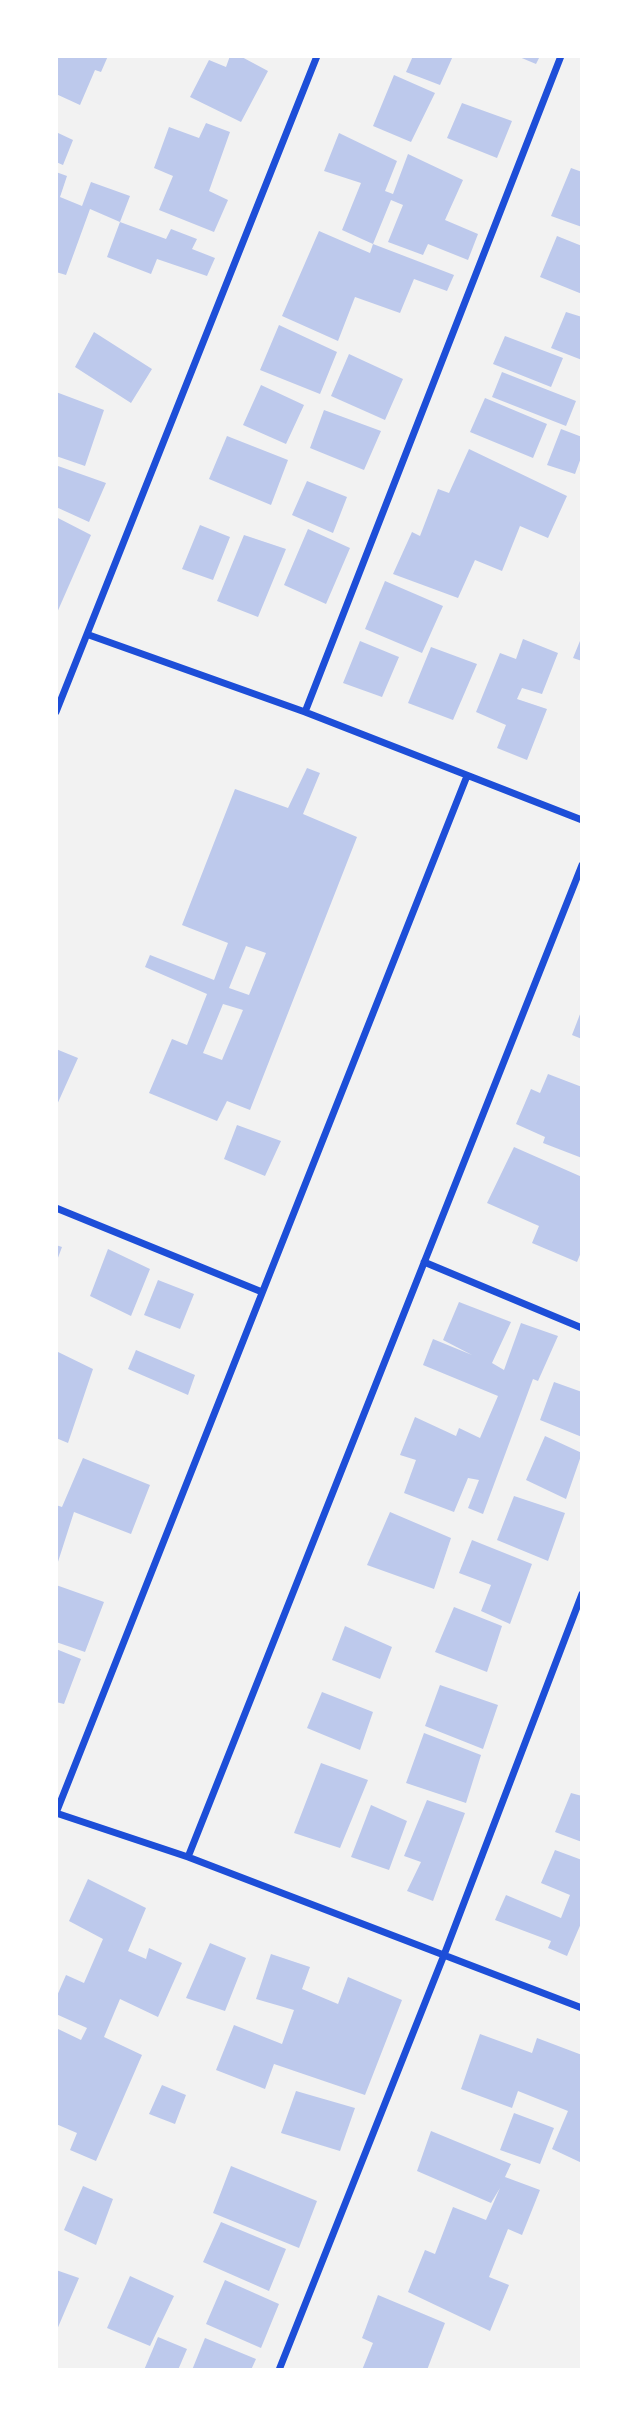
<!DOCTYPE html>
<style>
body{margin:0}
#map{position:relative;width:638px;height:2426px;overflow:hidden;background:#f2f2f2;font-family:"Archivo Narrow",sans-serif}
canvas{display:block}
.frame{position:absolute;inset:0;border:58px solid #fff;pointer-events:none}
</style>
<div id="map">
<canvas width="638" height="2426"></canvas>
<div class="frame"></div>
</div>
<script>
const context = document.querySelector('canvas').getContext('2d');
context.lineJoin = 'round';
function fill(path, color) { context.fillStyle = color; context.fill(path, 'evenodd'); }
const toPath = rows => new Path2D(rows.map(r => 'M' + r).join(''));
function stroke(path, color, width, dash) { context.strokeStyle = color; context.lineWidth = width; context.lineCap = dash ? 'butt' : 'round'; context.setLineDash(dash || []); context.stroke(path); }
const building = toPath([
 [56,56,108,56,101,72,95,70,80,105,56,94],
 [230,56,240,56,268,71,241,122,190,97,209,60,226,67],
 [413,56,453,56,440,85,406,72],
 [517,56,540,56,536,64],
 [394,75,435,93,411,142,373,126],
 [462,103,512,121,497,158,447,138],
 [206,123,230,132,209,191,228,200,214,232,159,210,173,176,154,168,169,127,199,138],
 [56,132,73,140,63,165,56,162],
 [339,133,397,161,385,191,393,194,408,154,463,180,445,220,478,234,468,260,428,244,423,255,388,242,403,205,391,200,373,244,342,230,361,183,324,171],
 [571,168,582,172,582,227,551,216],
 [56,172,67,176,60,197,82,206,91,182,130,196,120,222,90,209,66,275,56,272],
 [120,222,166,239,171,229,197,239,192,249,215,258,207,276,157,259,151,274,107,257],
 [319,231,370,253,373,244,454,275,447,291,414,279,400,313,355,297,338,341,282,316],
 [557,236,582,246,582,294,540,277],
 [566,312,582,317,582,360,551,348],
 [279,325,337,352,320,394,260,370],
 [94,332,152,369,131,403,75,367],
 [505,336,563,358,551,387,493,364],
 [349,354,403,379,385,420,331,396],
 [502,372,576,401,566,426,492,397],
 [261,385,304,405,286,444,243,425],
 [56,392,104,410,85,466,56,456],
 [485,398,547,424,533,458,470,432],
 [324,410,381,431,364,470,310,448],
 [561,429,582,437,582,455,575,474,547,465],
 [227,436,288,460,271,505,209,479],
 [469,449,567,496,548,538,520,526,502,571,475,560,458,598,393,574,412,532,420,536,438,489,449,493],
 [58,466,106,483,89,522,56,507],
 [307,481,347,497,333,533,292,515],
 [56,517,91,535,56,615],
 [200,525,230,537,213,580,182,569],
 [308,529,350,548,326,604,284,585],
 [244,535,286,549,258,617,217,601],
 [385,581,443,606,422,653,365,629],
 [582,636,582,661,573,658],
 [523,639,558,653,542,694,522,688,517,699,547,709,527,760,497,748,506,725,476,712,500,653,516,659],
 [360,641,399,657,382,697,343,683],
 [431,647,477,664,453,720,408,703],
 [307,768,320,773,303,814,357,837,250,1110,227,1101,217,1121,149,1093,172,1039,187,1045,207,994,145,967,150,955,214,980,228,943,182,925,235,789,288,808],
 [246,946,266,953,249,995,229,988],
 [223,1004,243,1010,222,1060,203,1053],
 [582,1009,582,1039,572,1035],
 [56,1049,78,1058,56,1107],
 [548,1074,582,1087,582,1158,543,1143,545,1137,516,1124,531,1089,540,1093],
 [237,1125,281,1141,265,1176,224,1159],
 [514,1147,582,1177,582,1250,577,1262,532,1243,539,1226,487,1203],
 [56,1245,62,1247,56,1263],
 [108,1249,150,1269,131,1316,90,1296],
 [158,1280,194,1294,180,1329,144,1315],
 [459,1302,511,1322,492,1363,504,1370,521,1323,558,1336,538,1381,533,1379,483,1514,468,1508,479,1480,468,1478,454,1512,404,1493,416,1460,400,1455,415,1417,456,1436,459,1428,480,1438,498,1396,423,1365,433,1339,472,1355,443,1340],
 [136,1350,195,1375,188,1395,128,1369],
 [56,1351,93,1369,68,1443,56,1438],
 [554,1382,582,1392,582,1437,540,1420],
 [545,1436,582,1453,566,1499,526,1480],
 [83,1458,150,1485,131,1534,74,1512,56,1568,56,1505,62,1507],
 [514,1496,565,1513,548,1561,497,1540],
 [390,1512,451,1538,434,1589,367,1565],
 [472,1540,532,1564,510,1624,481,1611,491,1585,459,1573],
 [56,1585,104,1602,85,1652,56,1642],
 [454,1607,502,1626,487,1672,435,1652],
 [345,1626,392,1647,380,1679,332,1660],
 [56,1649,81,1659,64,1704,56,1702],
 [440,1685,498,1705,483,1749,425,1726],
 [322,1692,373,1712,360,1750,307,1728],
 [424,1733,481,1755,466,1803,406,1783],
 [321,1763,368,1780,340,1848,294,1833],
 [571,1793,582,1796,582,1842,555,1832],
 [427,1800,465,1813,433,1901,407,1891,421,1862,404,1856],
 [371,1805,407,1821,389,1870,351,1857],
 [555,1850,582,1860,582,1921,567,1956,548,1948,551,1941,495,1920,506,1895,561,1918,570,1895,541,1883],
 [88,1879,146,1908,128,1951,146,1959,149,1948,182,1963,158,2017,120,1999,104,2037,142,2055,96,2161,70,2150,77,2133,56,2124,56,2028,81,2040,87,2028,56,2014,56,1998,66,1975,84,1983,103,1939,69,1921],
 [210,1943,246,1958,225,2011,186,1998],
 [271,1954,310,1967,302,1989,338,2004,348,1977,402,2000,365,2095,274,2064,265,2089,216,2070,234,2025,282,2044,294,2010,256,1999],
 [480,2034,532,2053,537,2038,582,2055,582,2163,552,2149,568,2111,518,2091,512,2108,461,2089],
 [162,2085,186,2095,175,2124,149,2114],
 [296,2091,355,2108,340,2151,281,2133],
 [514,2113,554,2128,540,2164,500,2150],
 [431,2131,511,2164,505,2177,540,2190,522,2235,508,2229,489,2277,509,2285,490,2331,408,2292,425,2250,435,2254,453,2207,486,2220,500,2188,491,2203,417,2171],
 [231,2166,317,2201,299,2248,213,2213],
 [83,2186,113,2199,96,2245,64,2230],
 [221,2222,286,2249,269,2291,203,2262],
 [56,2270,79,2278,56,2332],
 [130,2276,174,2296,150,2346,107,2328],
 [225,2280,279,2304,261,2348,206,2324],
 [378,2295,445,2323,427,2370,362,2370,373,2343,362,2338],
 [158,2337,187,2349,178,2370,144,2370],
 [205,2338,256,2359,251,2370,192,2370]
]);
const minor = toPath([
 [89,635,305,712,582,820],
 [56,712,317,56],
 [305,712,561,56],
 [56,1208,262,1292],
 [424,1262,582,1328],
 [56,1813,467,776],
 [56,1813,188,1857,582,2008],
 [188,1857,582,865],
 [279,2370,444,1955,582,1594]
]);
fill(building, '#bdc9ec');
stroke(minor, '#1d4ed8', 7);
</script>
